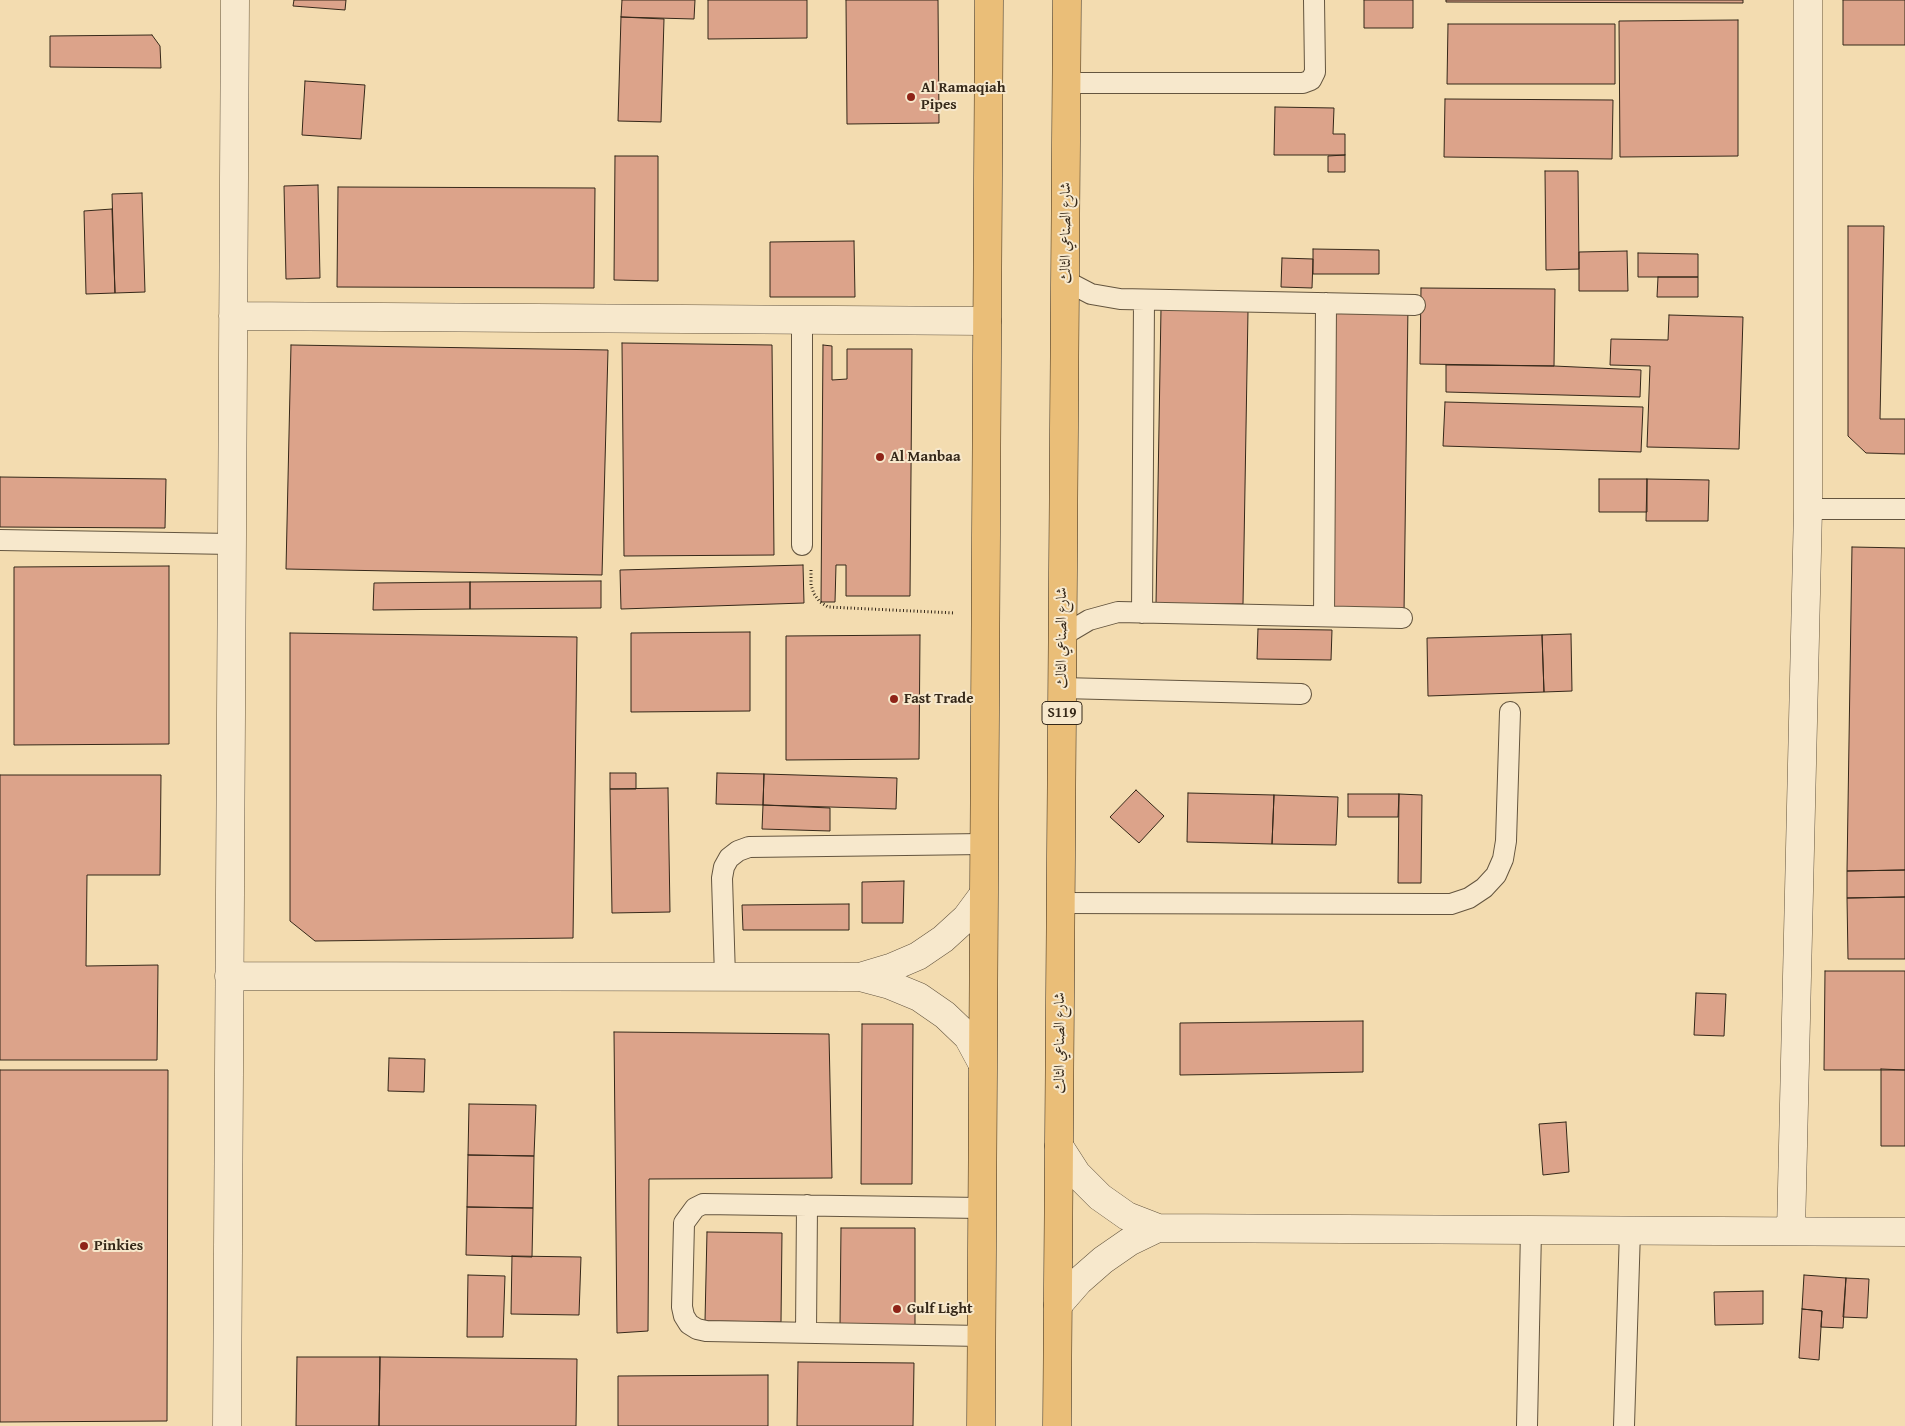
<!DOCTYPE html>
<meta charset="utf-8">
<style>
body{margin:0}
canvas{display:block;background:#f3dcb0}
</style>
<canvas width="1905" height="1426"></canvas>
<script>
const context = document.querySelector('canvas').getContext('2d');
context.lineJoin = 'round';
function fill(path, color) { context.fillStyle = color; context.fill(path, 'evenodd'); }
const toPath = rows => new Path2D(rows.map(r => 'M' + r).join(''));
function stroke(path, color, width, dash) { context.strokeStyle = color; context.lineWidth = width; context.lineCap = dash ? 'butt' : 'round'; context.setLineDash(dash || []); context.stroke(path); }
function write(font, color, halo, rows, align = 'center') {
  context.font = font + ' "Gentium Book Plus",Amiri,serif'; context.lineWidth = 4; context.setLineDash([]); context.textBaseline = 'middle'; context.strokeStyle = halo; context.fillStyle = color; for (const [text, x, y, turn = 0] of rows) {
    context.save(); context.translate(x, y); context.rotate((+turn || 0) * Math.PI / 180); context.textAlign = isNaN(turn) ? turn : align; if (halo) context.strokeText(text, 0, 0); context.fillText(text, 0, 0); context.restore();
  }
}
const building = toPath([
 [294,0,346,0,345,10,293,6,294,0],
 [622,0,695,0,694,19,621,17,622,0],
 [708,0,807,0,807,38,708,39,708,0],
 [846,0,938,0,939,123,847,124,846,0],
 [1364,0,1413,0,1413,28,1364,28,1364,0],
 [1446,0,1743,0,1743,3,1446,2,1446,0],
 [1843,0,1905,0,1905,45,1843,45,1843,0],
 [621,17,664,19,661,122,618,121,621,17],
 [1738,20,1738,156,1620,157,1619,21,1738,20],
 [1448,24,1615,24,1615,84,1447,84,1448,24],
 [152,35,160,46,161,68,50,67,50,36,152,35],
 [305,81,365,85,361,139,302,135,305,81],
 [1445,99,1613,100,1612,159,1444,157,1445,99],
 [1275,107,1334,108,1333,134,1345,134,1345,155,1274,155,1275,107],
 [1345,155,1345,172,1328,172,1328,156,1345,155],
 [615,156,658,156,658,281,614,280,615,156],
 [1545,171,1578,171,1579,269,1546,270,1545,171],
 [318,185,320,278,286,279,284,186,318,185],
 [338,187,595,188,594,288,337,287,338,187],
 [142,193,145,292,115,293,112,194,142,193],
 [112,209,115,293,86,294,84,211,112,209],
 [1848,226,1884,226,1880,419,1905,419,1905,454,1866,453,1848,436,1848,226],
 [854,241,855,297,770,297,770,242,854,241],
 [1313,249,1379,250,1379,274,1313,274,1313,249],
 [1627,251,1628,291,1579,291,1579,252,1627,251],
 [1638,253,1698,254,1698,277,1638,277,1638,253],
 [1282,258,1313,259,1312,288,1281,287,1282,258],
 [1658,277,1698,277,1698,297,1657,297,1658,277],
 [1421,288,1555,289,1554,366,1420,364,1421,288],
 [1333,304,1408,305,1404,613,1329,612,1333,304],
 [1161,309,1248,311,1243,604,1156,604,1161,309],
 [1669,315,1743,317,1739,449,1647,447,1650,366,1610,365,1611,339,1668,340,1669,315],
 [622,343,772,345,774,555,624,556,622,343],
 [291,345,608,350,602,575,286,569,291,345],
 [823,345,832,346,832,380,847,379,847,349,912,349,910,596,846,596,846,565,836,565,835,602,821,602,823,345],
 [1446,365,1554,366,1641,370,1640,397,1446,392,1446,365],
 [1445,402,1643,407,1641,452,1443,446,1445,402],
 [0,477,166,479,165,528,0,527,0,477],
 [1599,479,1647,479,1647,512,1599,512,1599,479],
 [1647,479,1709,480,1708,521,1646,521,1647,479],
 [1852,547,1905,548,1905,870,1847,871,1852,547],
 [803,565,804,603,621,609,620,570,803,565],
 [169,566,169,744,14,745,14,567,169,566],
 [601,581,601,608,470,609,470,582,601,581],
 [470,582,470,609,373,610,374,583,470,582],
 [1258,629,1332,630,1331,660,1257,659,1258,629],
 [750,632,750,711,631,712,631,633,750,632],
 [290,633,577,637,573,938,315,941,290,921,290,633],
 [1571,634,1572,691,1544,692,1542,635,1571,634],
 [920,635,919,759,786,760,786,636,920,635],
 [1542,635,1544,692,1428,696,1427,638,1542,635],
 [610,773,636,773,636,789,610,789,610,773],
 [717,773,764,774,763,805,716,804,717,773],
 [764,774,897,778,896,809,763,805,764,774],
 [0,775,161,775,160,875,87,875,86,966,158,965,157,1060,0,1060,0,775],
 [668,788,670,912,612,913,610,789,668,788],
 [1136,790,1164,816,1139,843,1110,817,1136,790],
 [1188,793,1274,795,1272,844,1187,842,1188,793],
 [1348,794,1399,794,1398,817,1348,817,1348,794],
 [1399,794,1422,795,1421,883,1398,883,1399,794],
 [1274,795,1338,797,1336,845,1272,844,1274,795],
 [763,805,830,808,830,831,762,829,763,805],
 [1905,870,1905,897,1847,898,1847,871,1905,870],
 [904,881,903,923,862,923,862,882,904,881],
 [1905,897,1905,959,1848,959,1847,898,1905,897],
 [849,904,849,930,743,930,742,905,849,904],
 [1825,971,1905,971,1905,1070,1824,1070,1825,971],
 [1696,993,1726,994,1724,1036,1694,1035,1696,993],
 [1363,1021,1363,1072,1180,1075,1180,1023,1363,1021],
 [862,1024,913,1024,912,1184,861,1184,862,1024],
 [614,1032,829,1034,832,1178,649,1179,648,1331,617,1333,614,1032],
 [389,1058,425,1059,424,1092,388,1091,389,1058],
 [1881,1069,1905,1070,1905,1146,1881,1146,1881,1069],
 [0,1070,168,1070,167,1421,0,1422,0,1070],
 [469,1104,536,1105,534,1156,468,1155,469,1104],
 [1566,1122,1569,1172,1543,1175,1539,1124,1566,1122],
 [468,1155,534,1156,533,1208,467,1207,468,1155],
 [467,1207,533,1208,532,1257,466,1255,467,1207],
 [841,1228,915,1228,915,1325,840,1325,841,1228],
 [707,1232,782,1233,781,1322,705,1321,707,1232],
 [512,1256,581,1257,579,1315,511,1314,512,1256],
 [468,1275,505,1276,503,1337,467,1337,468,1275],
 [1804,1275,1846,1278,1843,1328,1821,1327,1822,1311,1802,1309,1804,1275],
 [1846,1278,1869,1279,1867,1318,1843,1317,1846,1278],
 [1763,1291,1763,1324,1715,1325,1714,1292,1763,1291],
 [1802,1309,1822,1311,1819,1360,1799,1358,1802,1309],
 [297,1357,380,1357,379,1426,296,1426,297,1357],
 [380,1357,577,1359,576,1426,379,1426,380,1357],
 [798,1362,914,1363,913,1426,797,1426,798,1362],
 [768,1375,768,1426,618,1426,618,1376,768,1375]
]);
const path = toPath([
 [811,570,811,585,814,594,820,602,828,607,955,613]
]);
const lane = toPath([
 [1066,83,1303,83,1311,80,1315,72,1314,0],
 [1066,281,1091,294,1120,299,1415,305],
 [802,319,802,545],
 [1808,509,1905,509],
 [0,540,232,544],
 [1142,613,1144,300],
 [1324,616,1326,303],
 [1062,636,1089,620,1118,612,1402,618],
 [1062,688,1301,694],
 [1061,903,1433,904,1451,904,1469,898,1484,888,1496,875,1503,859,1506,841,1510,712],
 [725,977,722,878,724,867,729,858,738,851,749,847,983,844],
 [806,1333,807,1205],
 [981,1336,706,1331,697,1329,689,1324,684,1316,682,1307,684,1223,695,1208,703,1204,981,1208],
 [1527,1426,1531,1230],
 [1624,1426,1630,1230]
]);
const street = toPath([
 [233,316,987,321],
 [229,976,860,977,890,985,919,997,945,1015,968,1037,982,1063],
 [860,977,890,968,918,956,943,939,966,918,983,895],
 [1059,1146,1077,1174,1100,1197,1127,1216,1158,1228,1905,1232],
 [1791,1231,1808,509,1808,0],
 [1058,1305,1079,1281,1103,1260,1129,1242,1158,1228],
 [227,1426,235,0]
]);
const primary = toPath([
 [981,1426,989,0],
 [1057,1426,1067,0]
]);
const markers = [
 [911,97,5,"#8f2418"],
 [880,457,5,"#8f2418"],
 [894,699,5,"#8f2418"],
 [84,1246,5,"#8f2418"],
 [897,1309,5,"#8f2418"]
];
const shields = [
 [1062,713,40]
];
const shieldNames = [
 ["S119",1062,713]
];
const poiNames = [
 ["Al Ramaqiah",921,88],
 ["Pipes",921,105],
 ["Al Manbaa",890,457],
 ["Fast Trade",904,699],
 ["Pinkies",94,1246],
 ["Gulf Light",907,1309]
];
const streetNames = [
 ["شارع الصناعي الثالث",1066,233,-90],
 ["شارع الصناعي الثالث",1062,638,-90],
 ["شارع الصناعي الثالث",1060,1043,-90]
];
fill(building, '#dca38a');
stroke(building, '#352819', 1);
stroke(lane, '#64553f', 22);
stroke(street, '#64553f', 29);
stroke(primary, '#352819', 29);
stroke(path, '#352819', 3, [1, 2.5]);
stroke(lane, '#f7e8cc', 20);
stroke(street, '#f7e8cc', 28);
stroke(primary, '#eabe78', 28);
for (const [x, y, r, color] of markers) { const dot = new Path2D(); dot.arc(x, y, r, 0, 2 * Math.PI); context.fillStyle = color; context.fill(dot); stroke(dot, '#f7e8cc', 2); }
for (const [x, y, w] of shields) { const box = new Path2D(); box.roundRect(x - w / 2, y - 11.5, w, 23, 4); context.fillStyle = '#f7e8cc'; context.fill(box); stroke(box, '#352819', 1); }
write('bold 14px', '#352819', null, shieldNames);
write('bold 15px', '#352819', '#f7e8cc', poiNames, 'left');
write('15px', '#352819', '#f7e8cc', streetNames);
</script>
